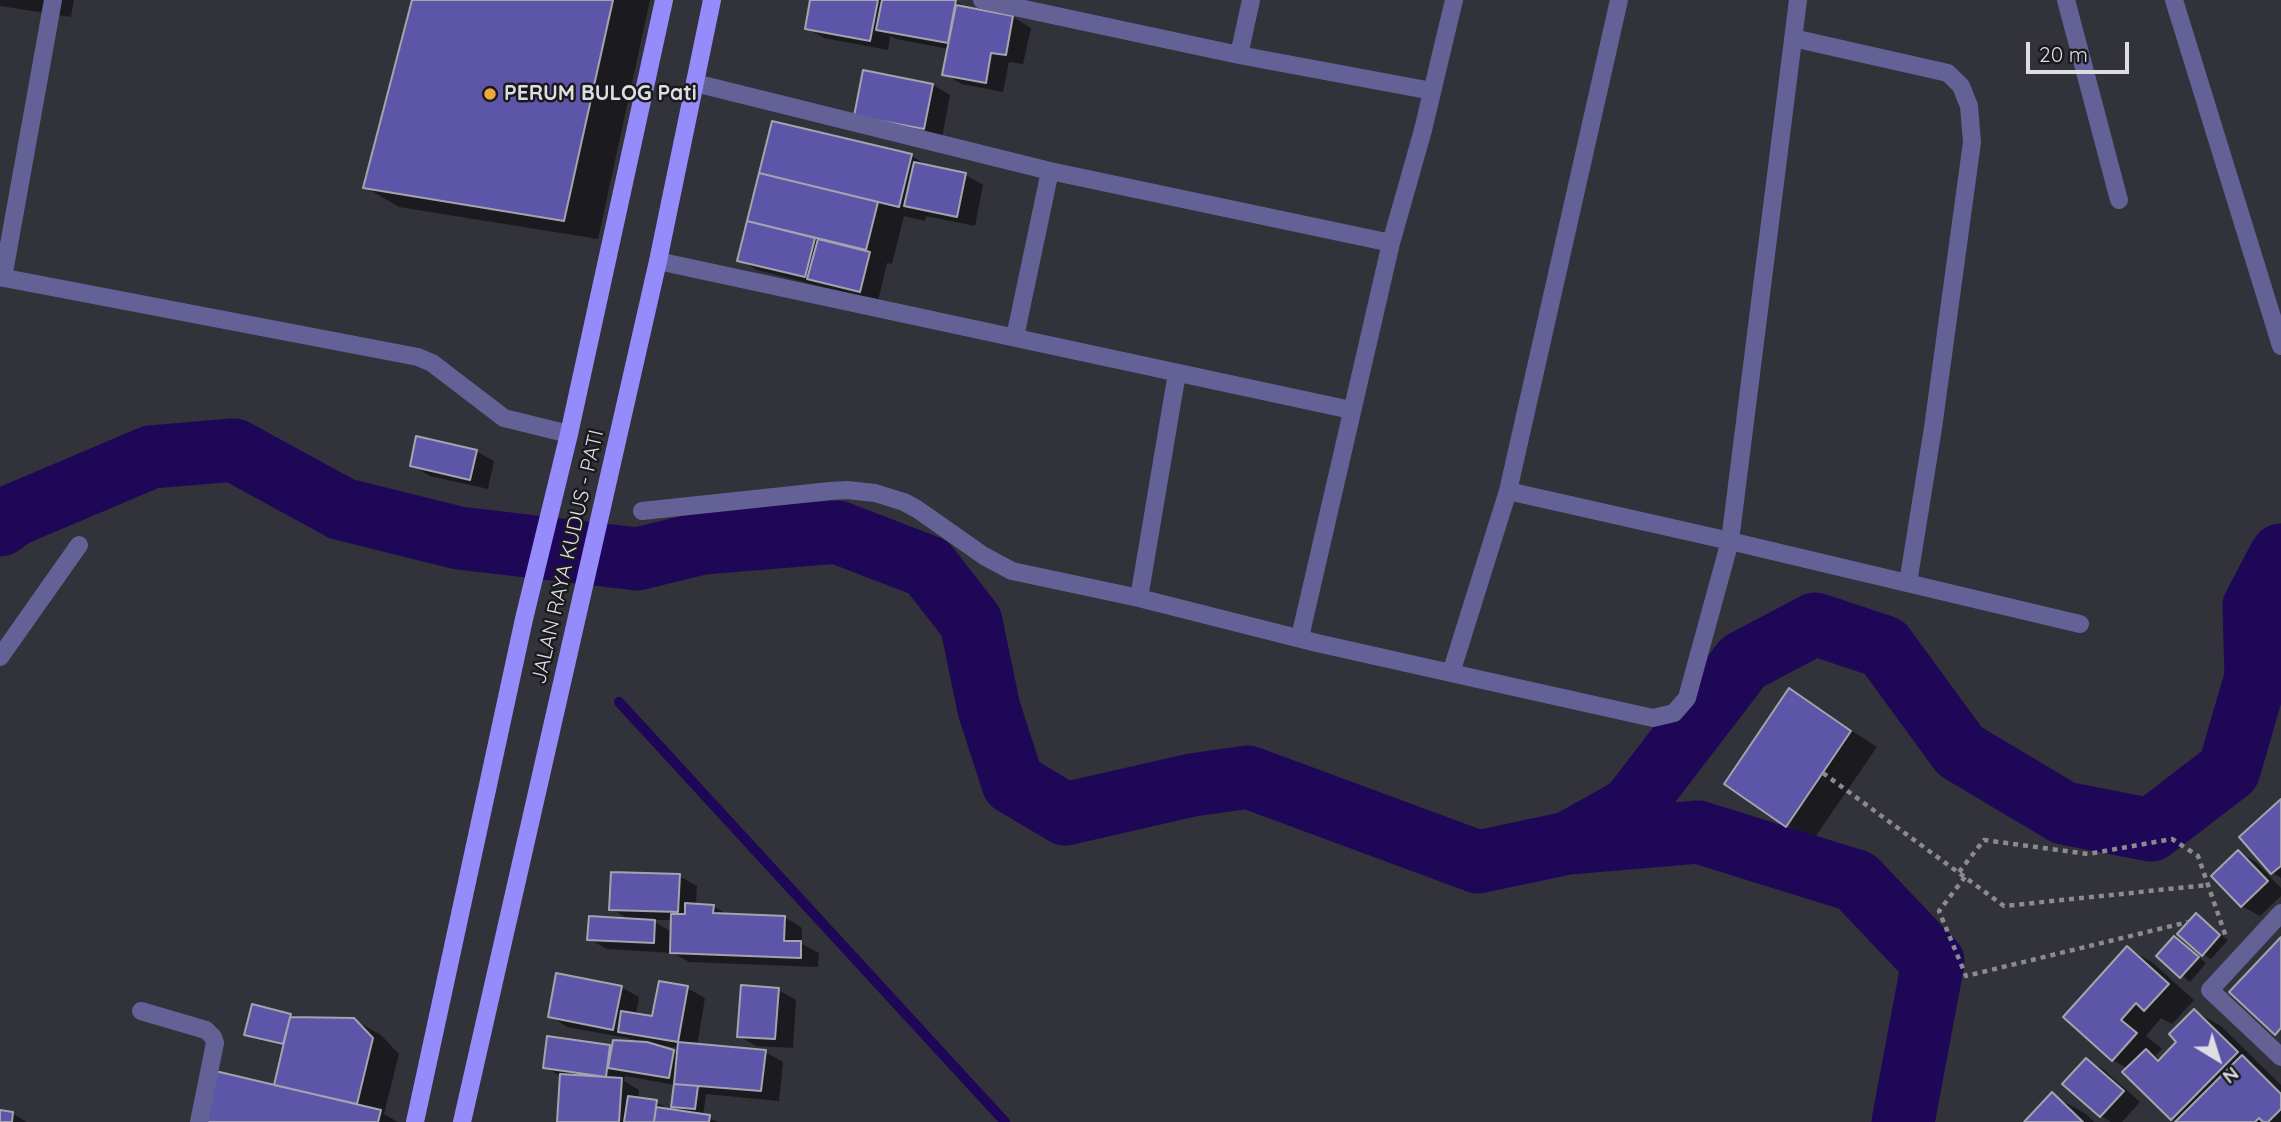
<!DOCTYPE html>
<style>
body{margin:0}
#map{position:relative;width:2281px;height:1122px;overflow:hidden;background:#32323a;font-family:Quicksand,sans-serif}
canvas{display:block}
.north{position:absolute;left:2183px;top:1024px;width:70px;height:70px;-webkit-text-stroke:5px #1a1a1e;paint-order:stroke;rotate:142deg;font-size:19px;font-weight:700;line-height:28px;text-align:center;color:#dddde2}
.north::after{content:'';display:block;margin:auto;width:24px;height:32px;background:#dddde2;clip-path:polygon(50% 0,100% 100%,50% 72%,0 100%)}
.scale{position:absolute;left:2026px;top:42px;width:103px;height:32px;box-sizing:border-box;border:4px solid #dddde2;border-top:0;padding-left:9px;font-size:21px;line-height:24px;white-space:nowrap;color:#dddde2;-webkit-text-stroke:5px #1a1a1e;paint-order:stroke}
</style>
<div id="map">
<canvas width="2281" height="1122"></canvas>
<div class="north">N</div>
<div class="scale">20 m</div>
</div>
<script>
const context = document.querySelector('canvas').getContext('2d');
context.lineJoin = 'round';
function fill(path, color) { context.fillStyle = color; context.fill(path, 'evenodd'); }
const toPath = rows => new Path2D(rows.map(r => 'M' + r).join(''));
function stroke(path, color, width, dash) { context.strokeStyle = color; context.lineWidth = width; context.lineCap = dash ? 'butt' : 'round'; context.setLineDash(dash || []); context.stroke(path); }
function write(font, color, halo, rows, align = 'center') {
  context.font = font + ' Quicksand,sans-serif'; context.lineWidth = 5; context.setLineDash([]); context.textBaseline = 'middle'; context.strokeStyle = halo; context.fillStyle = color; for (const [text, x, y, turn = 0] of rows) {
    context.save(); context.translate(x, y); context.rotate((+turn || 0) * Math.PI / 180); context.textAlign = isNaN(turn) ? turn : align; if (halo) context.strokeText(text, 0, 0); context.fillText(text, 0, 0); context.restore();
  }
}
const shadow = toPath([
 [0,0,74,0,71,17,0,6],
 [414,0,650,0,598,239,399,207,365,187],
 [812,0,953,0,972,10,1013,17,1031,28,1023,64,1009,62,1003,92,962,84,944,74,949,49,896,39,890,36,888,50,824,38,807,28],
 [933,85,950,95,942,138,873,125],
 [773,123,911,156,933,168,966,175,983,185,975,226,926,216,925,221,904,216,892,264,887,263,878,301,757,270,739,260,755,225,749,220],
 [476,451,494,461,488,489,430,476,412,465],
 [1790,691,1877,747,1813,840,1787,825],
 [2281,802,2281,878,2273,873,2241,837],
 [2238,852,2256,862,2281,888,2281,896,2260,916,2242,906,2214,876],
 [679,876,697,886,696,906,713,906,729,915,785,917,802,928,802,944,819,953,818,967,689,962,673,953,607,949,589,939,631,920,611,909],
 [651,920,673,920,672,932],
 [2196,915,2228,940,2211,959,2203,954],
 [2174,938,2206,963,2190,982,2158,956],
 [2127,948,2153,963,2194,1000,2172,1024,2161,1018,2146,1036,2162,1049,2155,1056,2162,1060,2179,1042,2194,1011,2221,1026,2281,1085,2281,1122,2177,1122,2172,1119,2128,1069,2113,1060],
 [621,987,639,997,636,1015,654,1018,687,988,705,998,697,1046,765,1052,783,1062,779,1101,706,1094,703,1116,719,1122,561,1122,562,1077,545,1067,610,1047,613,1049,640,1043,633,1039,567,1027,550,1016],
 [659,1045,679,1048,678,1055,659,1047],
 [625,1076,675,1085,673,1106,683,1113,672,1111,656,1102,639,1099,639,1090,624,1081],
 [778,990,796,1000,793,1048,756,1046,739,1036],
 [290,1015,297,1019,354,1020,381,1035,399,1054,384,1114,398,1122,202,1122,275,1087,284,1046,255,1039,246,1034],
 [2086,1060,2104,1070,2140,1102,2122,1122,2111,1122,2101,1116],
 [2052,1095,2086,1114,2094,1122,2026,1122],
 [0,1112,13,1114,27,1122,0,1122]
]);
const stream = toPath([
 [619,702,1005,1122]
]);
const river = toPath([
 [0,525,14,515,151,457,234,450,342,509,459,538,637,559,703,543,837,532,928,567,971,622,989,709,1013,783,1065,814,1192,785,1248,777,1478,862,1568,843,1698,832,1856,881,1933,962,1903,1122],
 [1572,841,1631,808,1743,662,1815,624,1884,647,1960,751,2064,813,2151,830,2229,770,2256,677,2254,606,2281,555]
]);
const building = toPath([
 [412,0,613,0,564,221,363,188,412,0],
 [810,0,878,0,870,41,805,29,810,0],
 [882,0,956,0,948,43,876,30,882,0],
 [956,5,1013,16,1006,55,991,53,986,83,942,75,956,5],
 [863,70,933,84,924,129,854,116,863,70],
 [772,121,912,154,899,207,759,173,772,121],
 [914,162,966,173,957,217,904,206,914,162],
 [759,173,878,202,866,250,747,221,759,173],
 [747,221,815,238,805,277,737,261,747,221],
 [818,239,870,252,860,292,807,279,818,239],
 [416,436,477,450,470,480,410,466,416,436],
 [1789,688,1851,731,1786,827,1724,784,1789,688],
 [2281,799,2281,866,2271,874,2239,837,2281,799],
 [2238,850,2268,881,2241,907,2211,876,2238,850],
 [611,872,680,874,678,912,609,910,611,872],
 [685,903,714,905,713,913,785,916,784,941,801,941,801,958,670,953,671,914,685,914,685,903],
 [2196,913,2220,935,2202,956,2177,934,2196,913],
 [589,916,655,920,654,943,587,940,589,916],
 [2174,936,2199,957,2180,978,2156,956,2174,936],
 [2281,937,2281,1028,2275,1035,2229,992,2281,937],
 [2127,946,2169,984,2144,1011,2136,1003,2121,1020,2137,1033,2112,1061,2063,1017,2127,946],
 [556,973,622,986,613,1030,548,1017,556,973],
 [659,981,688,986,678,1042,618,1032,621,1011,652,1016,659,981],
 [741,985,779,988,775,1039,737,1037,741,985],
 [252,1004,291,1014,283,1044,244,1035,252,1004],
 [2194,1009,2238,1052,2171,1120,2122,1072,2146,1049,2158,1061,2176,1042,2169,1034,2194,1009],
 [290,1017,354,1018,373,1038,357,1104,274,1085,290,1017],
 [547,1036,610,1045,606,1077,543,1068,547,1036],
 [613,1040,647,1042,674,1050,669,1078,608,1068,613,1040],
 [678,1042,766,1050,761,1091,674,1084,678,1042],
 [2242,1055,2281,1094,2281,1109,2268,1122,2263,1122,2259,1118,2255,1122,2175,1122,2242,1055],
 [2086,1058,2124,1091,2100,1117,2062,1084,2086,1058],
 [211,1070,381,1110,378,1122,200,1122,211,1070],
 [560,1074,622,1078,619,1122,557,1122,560,1074],
 [674,1084,698,1086,695,1109,671,1107,674,1084],
 [2052,1092,2083,1122,2024,1122,2052,1092],
 [628,1096,657,1100,654,1122,624,1122,628,1096],
 [656,1107,710,1115,709,1122,654,1122,656,1107],
 [0,1110,13,1112,12,1122,0,1122,0,1110]
]);
const path = toPath([
 [1823,773,2004,906,2208,885],
 [1959,872,1984,840,2088,854,2172,839,2198,856,2226,937],
 [1965,877,1939,911,1966,976,2188,922]
]);
const lane = toPath([
 [2174,0,2281,346],
 [2281,913,2210,990,2281,1057]
]);
const street = toPath([
 [982,0,1239,55,1432,91],
 [2066,0,2119,200],
 [1793,38,1948,73,1961,86,1969,106,1972,142,1933,428,1908,583],
 [1239,55,1251,0],
 [695,83,1050,171,1391,243],
 [658,261,1351,410],
 [0,277,418,357,432,363,504,418,569,434],
 [3,278,53,0],
 [1015,337,1050,171],
 [1508,491,1730,541,2080,624],
 [642,511,830,491,847,490,875,493,904,502,917,509,984,556,1012,571,1139,598,1317,643,1451,673,1508,491,1619,0],
 [1139,598,1177,373],
 [1300,637,1391,243,1423,130,1454,0],
 [0,657,79,545],
 [1451,673,1653,718,1674,713,1687,698,1730,541,1798,0],
 [141,1011,206,1030,213,1037,215,1043,199,1122]
]);
const primary = toPath([
 [415,1122,524,619,569,434,664,0],
 [462,1122,658,261,712,0]
]);
const markers = [
 [490,94,7,"#eca93a"]
];
const poiNames = [
 ["PERUM BULOG Pati",504,94]
];
const streetNames = [
 ["JALAN RAYA KUDUS - PATI",568,557,-77]
];
fill(shadow, '#0007');
stroke(stream, '#1f0757', 10);
stroke(river, '#1f0757', 63);
fill(building, '#5d55a7');
stroke(building, '#a4a4ae', 2);
stroke(path, '#8a8a90', 4.5, [5, 5]);
stroke(lane, '#646197', 18);
stroke(street, '#646197', 18);
stroke(primary, '#958bfa', 18);
for (const [x, y, r, color] of markers) { const dot = new Path2D(); dot.arc(x, y, r, 0, 2 * Math.PI); context.fillStyle = color; context.fill(dot); stroke(dot, '#1a1a1e', 2.5); }
write('bold 21px', '#dddde2', '#1a1a1e', poiNames, 'left');
write('21px', '#dddde2', '#1a1a1e', streetNames);
</script>
